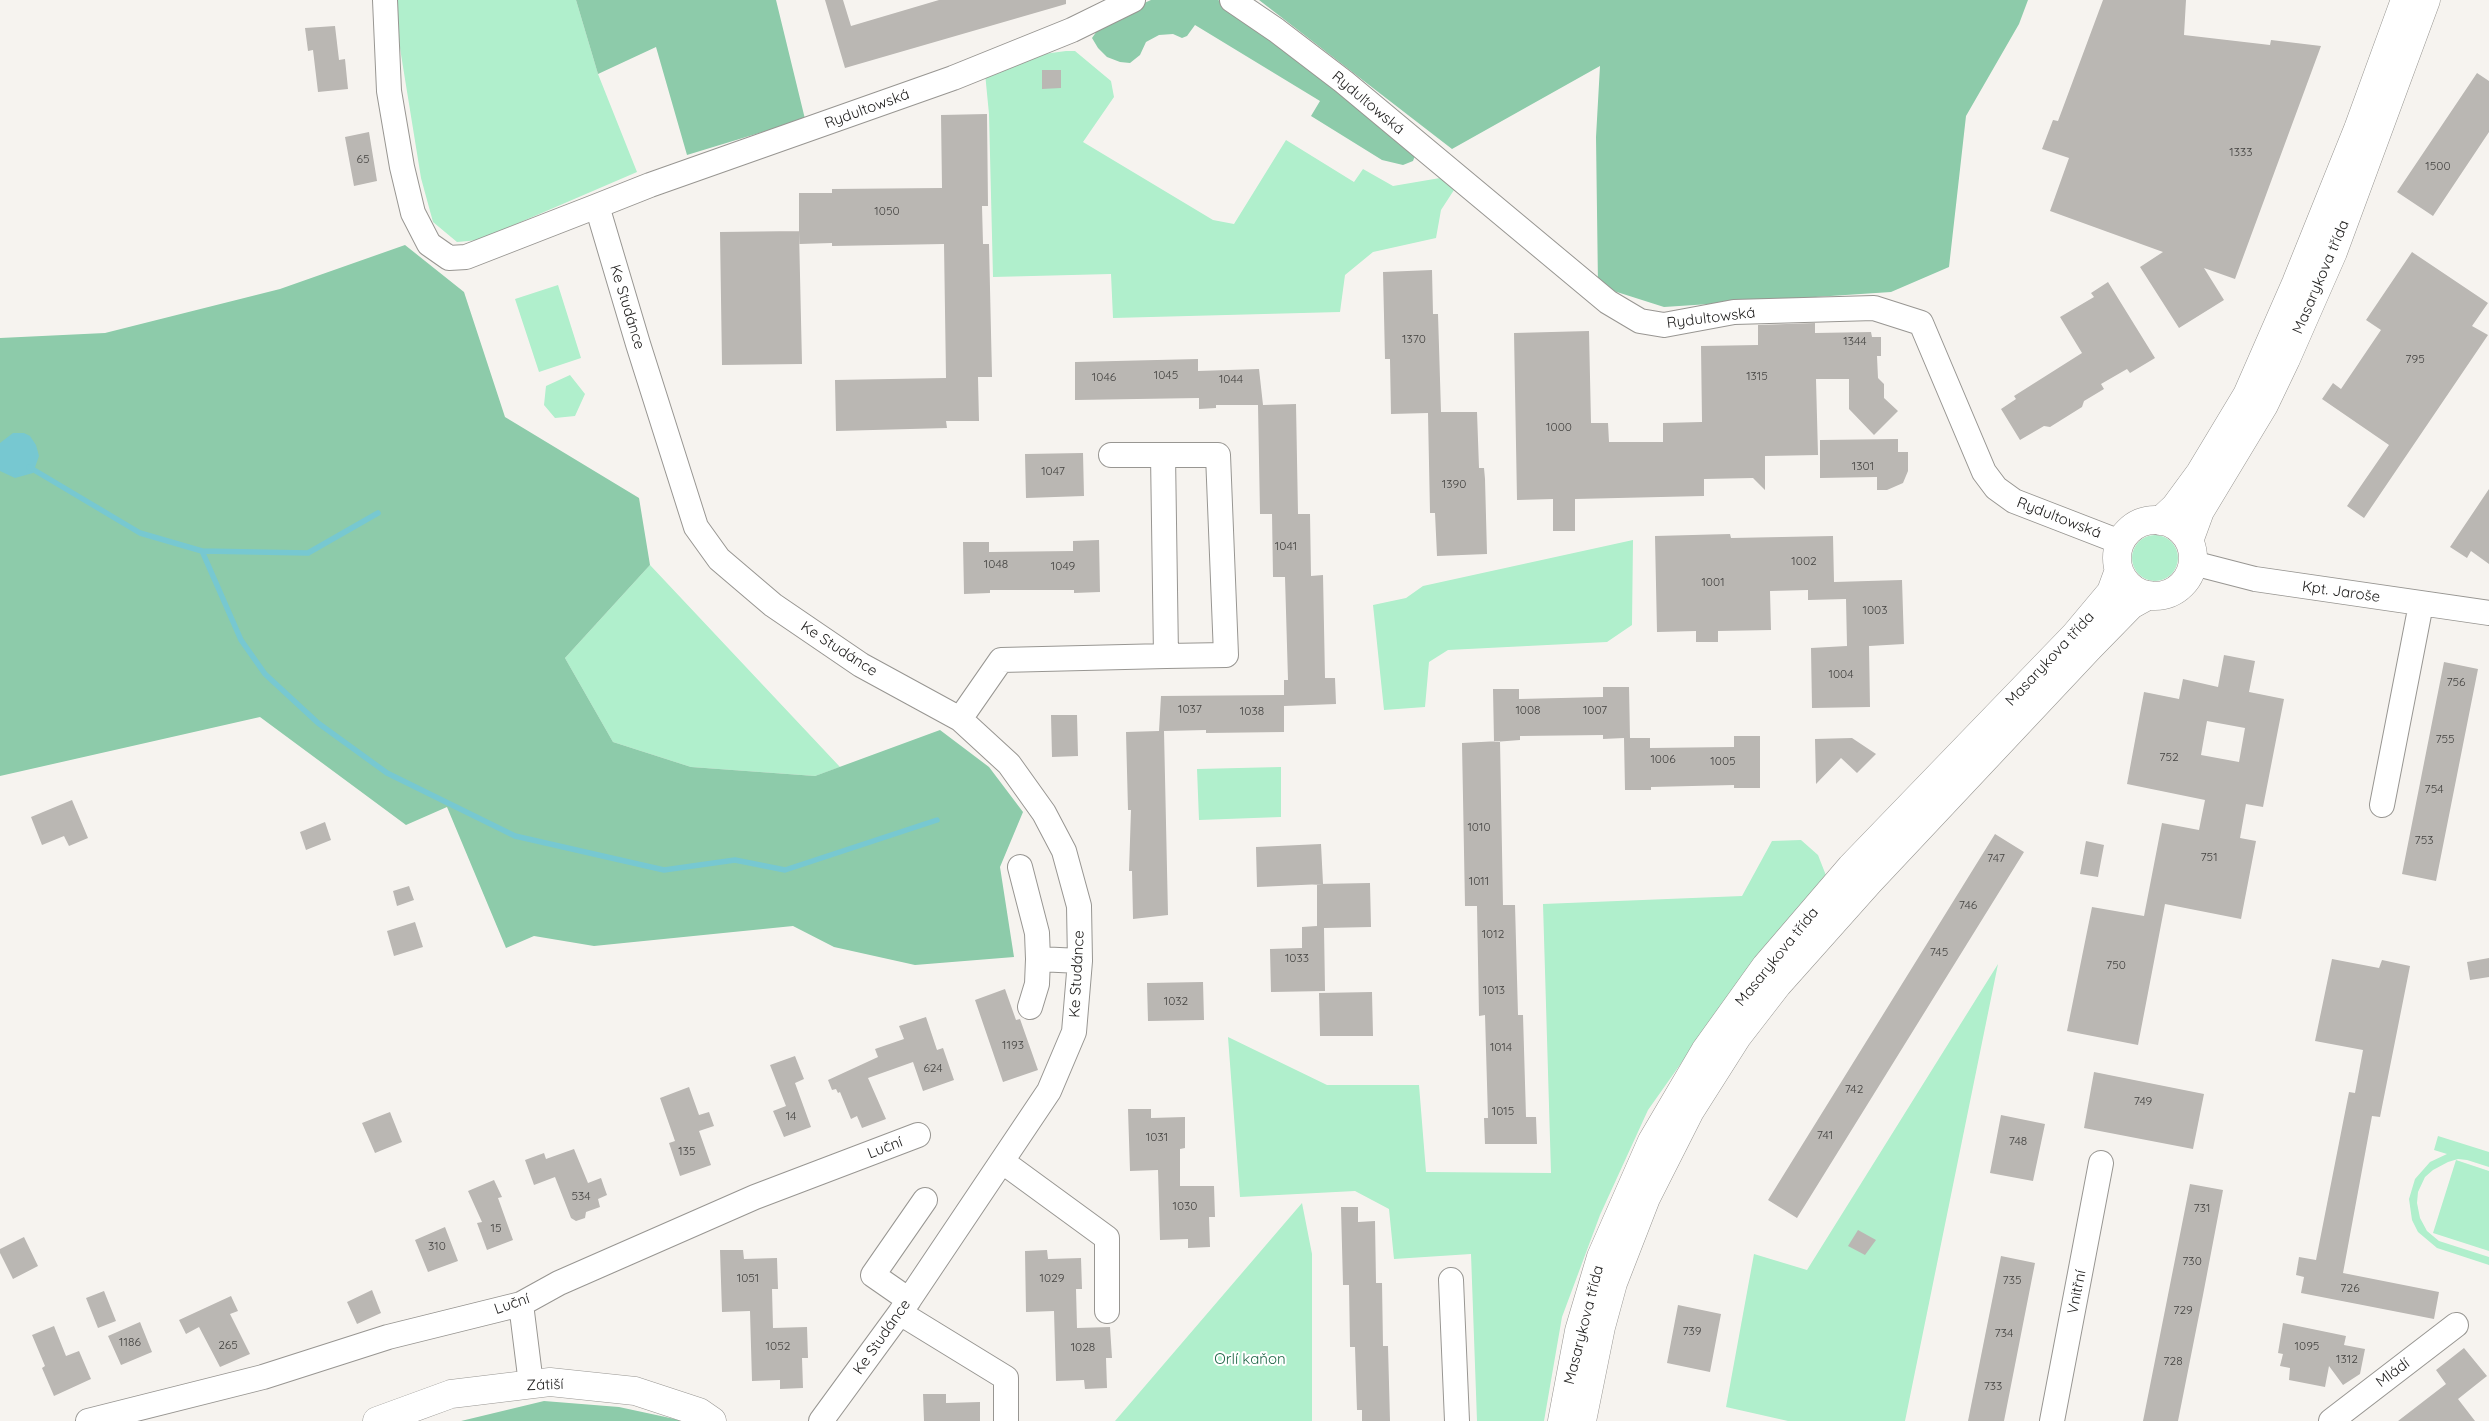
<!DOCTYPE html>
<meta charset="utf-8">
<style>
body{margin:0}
canvas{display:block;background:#f6f3ef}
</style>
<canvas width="2489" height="1421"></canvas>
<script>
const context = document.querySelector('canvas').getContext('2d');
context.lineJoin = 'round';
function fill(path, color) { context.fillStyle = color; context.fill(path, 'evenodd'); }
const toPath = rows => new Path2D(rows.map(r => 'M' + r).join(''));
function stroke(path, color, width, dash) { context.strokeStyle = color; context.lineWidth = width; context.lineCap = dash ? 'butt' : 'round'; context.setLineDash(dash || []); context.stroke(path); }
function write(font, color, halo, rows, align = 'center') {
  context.font = font + ' Quicksand,sans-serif'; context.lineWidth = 4; context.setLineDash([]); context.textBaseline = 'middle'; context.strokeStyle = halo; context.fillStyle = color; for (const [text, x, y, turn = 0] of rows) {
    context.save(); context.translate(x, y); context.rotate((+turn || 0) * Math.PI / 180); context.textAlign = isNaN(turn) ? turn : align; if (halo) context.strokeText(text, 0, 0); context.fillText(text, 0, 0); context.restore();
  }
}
const green = toPath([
 [397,0,576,0,598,74,637,172,479,240,457,242,433,222,421,178,399,42],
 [1066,51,1075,51,1111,81,1114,97,1083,142,1213,220,1234,224,1286,140,1354,182,1363,169,1393,186,1440,178,1448,180,1455,185,1454,190,1441,210,1436,238,1373,252,1345,275,1340,312,1113,318,1111,274,993,277,989,114,985,73,1036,55],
 [558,285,581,358,539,372,515,299],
 [570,375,585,394,575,416,555,418,544,405,546,386],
 '2132 558a23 23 0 1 1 46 0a23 23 0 1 1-46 0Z',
 [1633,540,1632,625,1607,642,1448,650,1429,662,1425,707,1384,710,1373,605,1406,598,1423,586],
 [650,565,840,767,815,776,691,767,613,742,565,658],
 [1281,767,1281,817,1199,820,1197,769],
 [1801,840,1818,855,1827,878,1740,980,1648,1110,1600,1215,1562,1317,1544,1421,1477,1421,1471,1254,1394,1259,1389,1209,1355,1191,1240,1197,1228,1037,1327,1085,1419,1085,1426,1172,1551,1173,1543,904,1742,896,1772,841],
 [1998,964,1905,1421,1788,1421,1726,1407,1754,1254,1807,1270],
 [2438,1136,2489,1152,2489,1167,2467,1160,2458,1159,2448,1162,2433,1170,2425,1177,2418,1192,2417,1203,2420,1218,2427,1231,2439,1241,2489,1257,2489,1265,2437,1248,2418,1232,2412,1220,2409,1199,2415,1179,2430,1162,2447,1154,2434,1150],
 [2456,1160,2489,1171,2489,1251,2433,1233],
 [1302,1203,1312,1254,1312,1421,1115,1421]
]);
const forest = toPath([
 [576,0,776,0,805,119,687,155,656,47,598,74],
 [1151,0,1218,0,1225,3,1416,153,1413,161,1403,165,1382,160,1311,116,1320,101,1195,25,1187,36,1182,38,1173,34,1159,35,1146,42,1140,55,1130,63,1120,62,1107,57,1098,48,1092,38,1099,28,1117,15],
 [1259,0,2028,0,2019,24,1966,116,1949,267,1891,292,1664,307,1598,286,1596,137,1600,66,1452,149],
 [405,245,464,292,505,417,639,498,650,565,565,658,613,742,691,767,815,776,940,730,989,767,1023,812,1000,867,1014,957,915,965,834,947,793,926,594,946,534,936,506,948,447,807,406,825,260,717,0,776,0,338,105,333,280,289],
 [544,1401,619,1407,684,1421,461,1421]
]);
const water = toPath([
 [13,433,24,433,30,436,36,445,39,456,33,473,15,478,0,471,0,443]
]);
const stream = toPath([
 [29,467,140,533,202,551,241,640,265,674,318,723,387,773,515,836,664,870,735,860,785,870,937,820],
 [202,551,308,553,378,513]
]);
const building = toPath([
 [825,0,843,0,851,26,939,0,1066,0,1066,4,845,68],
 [2103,0,2186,0,2184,35,2270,45,2271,40,2321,46,2235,279,2204,268,2224,300,2179,328,2140,267,2163,252,2050,211,2069,158,2042,149,2053,120,2058,121],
 [335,26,339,60,345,59,348,89,318,92,313,50,308,51,305,28],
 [1042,70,1061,70,1061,88,1042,89],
 [2477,73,2489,81,2489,132,2433,216,2397,192],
 [987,114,988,206,982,206,983,244,989,244,992,377,978,377,979,421,946,421,947,428,836,431,835,380,946,378,944,244,832,246,832,243,799,244,799,193,832,193,832,189,942,188,941,115],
 [369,132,377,181,354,186,345,137],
 [799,231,802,364,722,365,720,232],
 [2412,252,2488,303,2472,326,2488,335,2364,518,2347,506,2389,445,2322,399,2333,383,2341,389,2381,330,2366,320],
 [1432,270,1433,314,1438,314,1441,412,1477,412,1479,468,1484,468,1485,479,1487,554,1437,556,1435,513,1430,513,1428,413,1391,414,1390,359,1385,359,1383,272],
 [2108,282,2155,358,2130,373,2127,369,2101,384,2104,389,2084,401,2082,407,2050,427,2044,426,2020,440,2001,409,2016,399,2014,396,2082,353,2060,317,2094,297,2091,293],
 [1815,323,1815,333,1871,332,1872,337,1881,337,1881,356,1877,356,1878,378,1884,384,1884,398,1898,411,1874,435,1849,409,1849,379,1816,379,1818,455,1765,456,1765,490,1753,478,1704,479,1704,496,1575,499,1575,531,1553,531,1553,499,1517,500,1514,333,1589,331,1591,423,1608,423,1609,442,1663,442,1663,423,1702,422,1701,346,1758,345,1758,325],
 [1198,359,1198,371,1259,369,1263,405,1296,404,1298,514,1310,514,1311,576,1323,575,1325,678,1335,678,1336,704,1284,706,1284,732,1206,733,1206,730,1164,731,1168,915,1133,919,1132,871,1129,871,1131,810,1128,810,1126,732,1159,731,1161,696,1284,695,1284,680,1288,680,1285,577,1273,577,1272,514,1260,514,1258,405,1216,405,1216,408,1199,409,1199,398,1075,400,1075,362],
 [1898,439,1898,452,1908,452,1908,471,1903,483,1887,490,1877,490,1877,477,1820,478,1820,440],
 [1083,453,1084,496,1026,498,1025,454],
 [2489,489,2489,564,2471,551,2467,558,2450,547],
 [1730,534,1731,538,1833,536,1834,582,1902,580,1904,644,1869,646,1870,707,1812,708,1811,648,1847,646,1846,599,1808,600,1808,590,1770,591,1771,630,1718,631,1718,642,1696,642,1696,631,1657,632,1655,536],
 [1099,540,1100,592,1074,593,1074,590,990,590,990,593,964,594,963,542,989,542,989,552,1073,551,1073,541],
 [2224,655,2255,661,2249,692,2284,699,2263,807,2246,804,2240,838,2256,841,2241,919,2165,904,2138,1045,2067,1031,2092,907,2144,916,2162,823,2199,830,2205,800,2127,784,2144,692,2179,699,2183,679,2218,687],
 [2207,721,2245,728,2239,762,2201,755],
 [2444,662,2478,669,2436,881,2402,874],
 [1603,687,1629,687,1630,738,1650,738,1650,748,1734,747,1734,736,1760,736,1760,788,1734,788,1734,785,1692,786,1651,787,1651,790,1625,790,1624,738,1603,739,1603,735,1520,736,1520,740,1494,742,1493,689,1519,689,1519,699,1603,697],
 [1051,715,1077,715,1078,756,1052,757],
 [1852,738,1876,754,1857,773,1841,758,1816,784,1815,739],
 [1500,741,1503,905,1515,905,1518,1015,1523,1015,1526,1117,1536,1117,1537,1144,1485,1144,1484,1118,1488,1118,1485,1015,1479,1016,1477,906,1465,906,1462,743],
 [72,800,88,838,69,846,64,836,42,845,31,817],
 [325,822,331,840,306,850,300,832],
 [1995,834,2024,852,1797,1218,1768,1200],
 [2086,841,2104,845,2098,877,2080,874],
 [1321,844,1323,884,1257,887,1256,847],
 [1370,883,1371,927,1324,928,1325,991,1271,992,1270,949,1302,948,1302,927,1317,926,1317,884],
 [409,886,414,900,397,906,393,891],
 [415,922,423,947,394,956,387,931],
 [2489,958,2489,977,2470,980,2467,962],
 [2332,959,2379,968,2382,960,2410,966,2380,1117,2372,1116,2343,1273,2439,1292,2434,1319,2301,1293,2304,1277,2296,1275,2299,1257,2316,1260,2349,1092,2355,1093,2363,1050,2315,1041],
 [1203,982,1204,1020,1148,1021,1147,983],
 [1005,989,1016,1020,1020,1019,1038,1070,1003,1082,975,1000],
 [1372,992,1373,1036,1320,1036,1319,993],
 [926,1017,937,1050,943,1048,954,1080,923,1091,913,1062,868,1078,886,1119,862,1128,857,1116,851,1119,840,1092,838,1093,836,1089,832,1090,828,1080,878,1057,875,1049,904,1039,899,1026],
 [795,1056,804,1079,795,1083,811,1127,784,1137,773,1111,786,1106,770,1065],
 [2094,1072,2204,1094,2193,1149,2084,1128],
 [689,1087,699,1115,709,1112,714,1126,699,1131,711,1165,680,1176,669,1143,675,1141,660,1098],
 [1128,1109,1151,1109,1151,1118,1185,1117,1185,1148,1180,1149,1180,1186,1214,1186,1215,1217,1209,1217,1210,1247,1188,1248,1188,1239,1160,1240,1158,1170,1130,1171],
 [390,1112,402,1142,375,1153,362,1123],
 [2001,1115,2045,1124,2033,1181,1990,1173],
 [574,1149,588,1183,601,1178,607,1195,598,1199,600,1207,586,1212,585,1218,576,1221,571,1218,555,1177,534,1185,525,1160,544,1153,546,1159],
 [494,1180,502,1197,498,1198,513,1240,487,1250,477,1223,482,1222,468,1191],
 [2190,1184,2223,1190,2203,1295,2178,1421,2143,1421],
 [1341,1207,1358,1207,1358,1222,1375,1221,1376,1283,1382,1283,1383,1346,1388,1346,1390,1421,1362,1421,1362,1410,1357,1410,1355,1347,1350,1347,1349,1285,1343,1285],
 [445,1227,458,1261,428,1272,415,1240],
 [1858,1230,1876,1240,1865,1255,1848,1246],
 [24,1237,38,1266,13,1279,0,1253,0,1249],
 [720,1250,743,1250,744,1259,777,1258,778,1289,772,1289,773,1328,807,1327,808,1358,802,1358,803,1388,780,1389,780,1380,752,1381,750,1311,722,1312],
 [1047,1250,1048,1259,1081,1258,1082,1289,1076,1289,1077,1328,1110,1327,1112,1358,1106,1358,1107,1388,1085,1389,1084,1380,1056,1381,1054,1311,1026,1312,1025,1251],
 [2001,1256,2035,1263,2004,1421,1968,1421],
 [372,1290,381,1313,357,1324,347,1302],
 [104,1291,116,1321,98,1328,86,1298],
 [231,1296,238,1311,230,1314,250,1354,220,1367,199,1327,186,1334,179,1320],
 [1678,1305,1721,1314,1710,1372,1667,1363],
 [140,1322,152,1352,121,1365,108,1336],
 [2283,1323,2346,1336,2344,1345,2365,1349,2360,1374,2343,1385,2329,1366,2325,1387,2289,1380,2290,1368,2280,1366,2283,1354,2278,1353],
 [54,1326,66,1356,79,1351,91,1379,54,1396,42,1368,45,1366,32,1335],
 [2464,1348,2487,1376,2458,1399,2475,1421,2398,1421,2446,1384,2436,1370],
 [923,1394,946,1394,946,1403,980,1402,980,1421,924,1421]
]);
const street = toPath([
 [385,0,389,91,402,167,413,213,429,244,449,258,466,257,597,206,638,344,696,527,719,559,773,605,861,665,960,719,1009,764,1044,813,1064,851,1079,906,1080,961,1074,1032,1049,1091,900,1313,821,1421],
 [1232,0,1276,30,1344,82,1608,302,1640,321,1664,325,1734,312,1874,308,1921,323,1984,472,1996,488,2014,501,2120,542],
 [597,206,650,185,953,78,1072,30,1133,0],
 [1111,455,1163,455],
 [2193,563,2255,579,2489,613],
 [960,719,1001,660,1166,656,1226,655,1218,455,1163,455,1166,656],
 [2382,805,2421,604],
 [1020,867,1037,933,1038,959,1080,961],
 [1030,1007,1037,984,1038,959],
 [1003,1162,1107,1238,1107,1311],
 [1451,1280,1457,1421],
 [909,1300,873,1275,925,1200],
 [521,1304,531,1384],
 [900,1313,1006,1378,1006,1421],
 [88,1421,263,1377,388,1337,521,1304,559,1283,755,1197,918,1135],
 [2052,1421,2101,1163],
 [2331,1421,2456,1325]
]);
const secondary = toPath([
 '2117 558a38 38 0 1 1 76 0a38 38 0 1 1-76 0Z',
 [2160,521,2175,507,2200,473,2247,395,2296,283,2358,129,2405,0],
 [2189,541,2200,511,2264,405,2286,359,2333,252,2426,0],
 [377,1421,451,1394,550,1382,635,1391,699,1412,712,1421],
 [1562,1421,1579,1331,1601,1257,1652,1141,1705,1051,1766,966,1851,867,2075,635,2111,592,2119,570],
 [1582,1421,1601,1327,1613,1283,1646,1198,1690,1111,1737,1037,1778,984,1869,882,2089,648,2131,605,2149,595]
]);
const numberNames = [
 ["1333",2241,152],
 ["65",363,159],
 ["1500",2438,166],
 ["1050",887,211],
 ["1370",1414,339],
 ["1344",1855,341],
 ["795",2415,359],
 ["1045",1166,375],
 ["1315",1757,376],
 ["1046",1104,377],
 ["1044",1231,379],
 ["1000",1559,427],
 ["1301",1863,466],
 ["1047",1053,471],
 ["1390",1454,484],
 ["1041",1286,546],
 ["1002",1804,561],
 ["1048",996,564],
 ["1049",1063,566],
 ["1001",1713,582],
 ["1003",1875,610],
 ["1004",1841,674],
 ["756",2456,682],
 ["1037",1190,709],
 ["1008",1528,710],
 ["1007",1595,710],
 ["1038",1252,711],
 ["755",2445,739],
 ["752",2169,757],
 ["1006",1663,759],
 ["1005",1723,761],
 ["754",2434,789],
 ["1010",1479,827],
 ["753",2424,840],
 ["751",2209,857],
 ["747",1996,858],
 ["1011",1479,881],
 ["746",1968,905],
 ["1012",1493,934],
 ["745",1939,952],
 ["1033",1297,958],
 ["750",2116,965],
 ["1013",1494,990],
 ["1032",1176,1001],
 ["1193",1013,1045],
 ["1014",1501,1047],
 ["624",933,1068],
 ["742",1854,1089],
 ["749",2143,1101],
 ["1015",1503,1111],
 ["14",791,1116],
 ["741",1825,1135],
 ["1031",1157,1137],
 ["748",2018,1141],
 ["135",687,1151],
 ["534",581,1196],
 ["1030",1185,1206],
 ["731",2202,1208],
 ["15",496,1228],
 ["310",437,1246],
 ["730",2192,1261],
 ["1051",748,1278],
 ["1029",1052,1278],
 ["735",2012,1280],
 ["726",2350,1288],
 ["729",2183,1310],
 ["739",1692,1331],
 ["734",2004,1333],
 ["1186",130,1342],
 ["265",228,1345],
 ["1052",778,1346],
 ["1095",2307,1346],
 ["1028",1083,1347],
 ["1312",2347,1359],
 ["728",2173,1361],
 ["733",1993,1386]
];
const streetNames = [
 ["Rydultowská",1368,103,40],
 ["Rydultowská",867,109,-20],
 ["Masarykova třída",2321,277,-67],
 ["Ke Studánce",627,307,73],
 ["Rydultowská",1711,318,-7],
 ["Rydultowská",2059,518,21],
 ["Kpt. Jaroše",2341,592,8],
 ["Ke Studánce",839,649,33],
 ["Masarykova třída",2050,659,-47],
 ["Masarykova třída",1777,957,-51],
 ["Ke Studánce",1077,974,-87],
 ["Luční",885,1148,-21],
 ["Vnitřní",2077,1292,-79],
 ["Luční",512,1304,-19],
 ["Masarykova třída",1584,1325,-76],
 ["Ke Studánce",882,1337,-55],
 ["Mládí",2393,1373,-37],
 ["Zátiší",545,1385,-2]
];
const parkNames = [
 ["Orlí kaňon",1250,1359]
];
fill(green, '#b0efcc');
fill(forest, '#8dcbaa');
fill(water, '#77c8d1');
stroke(stream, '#77c8d1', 5.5);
fill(building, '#bab7b3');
stroke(street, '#989692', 26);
stroke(secondary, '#989692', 29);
stroke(street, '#fff', 24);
stroke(secondary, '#fff', 28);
write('12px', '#444341', null, numberNames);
write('15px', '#1d1c1b', '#fff', streetNames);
write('15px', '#1d6545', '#fff', parkNames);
</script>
